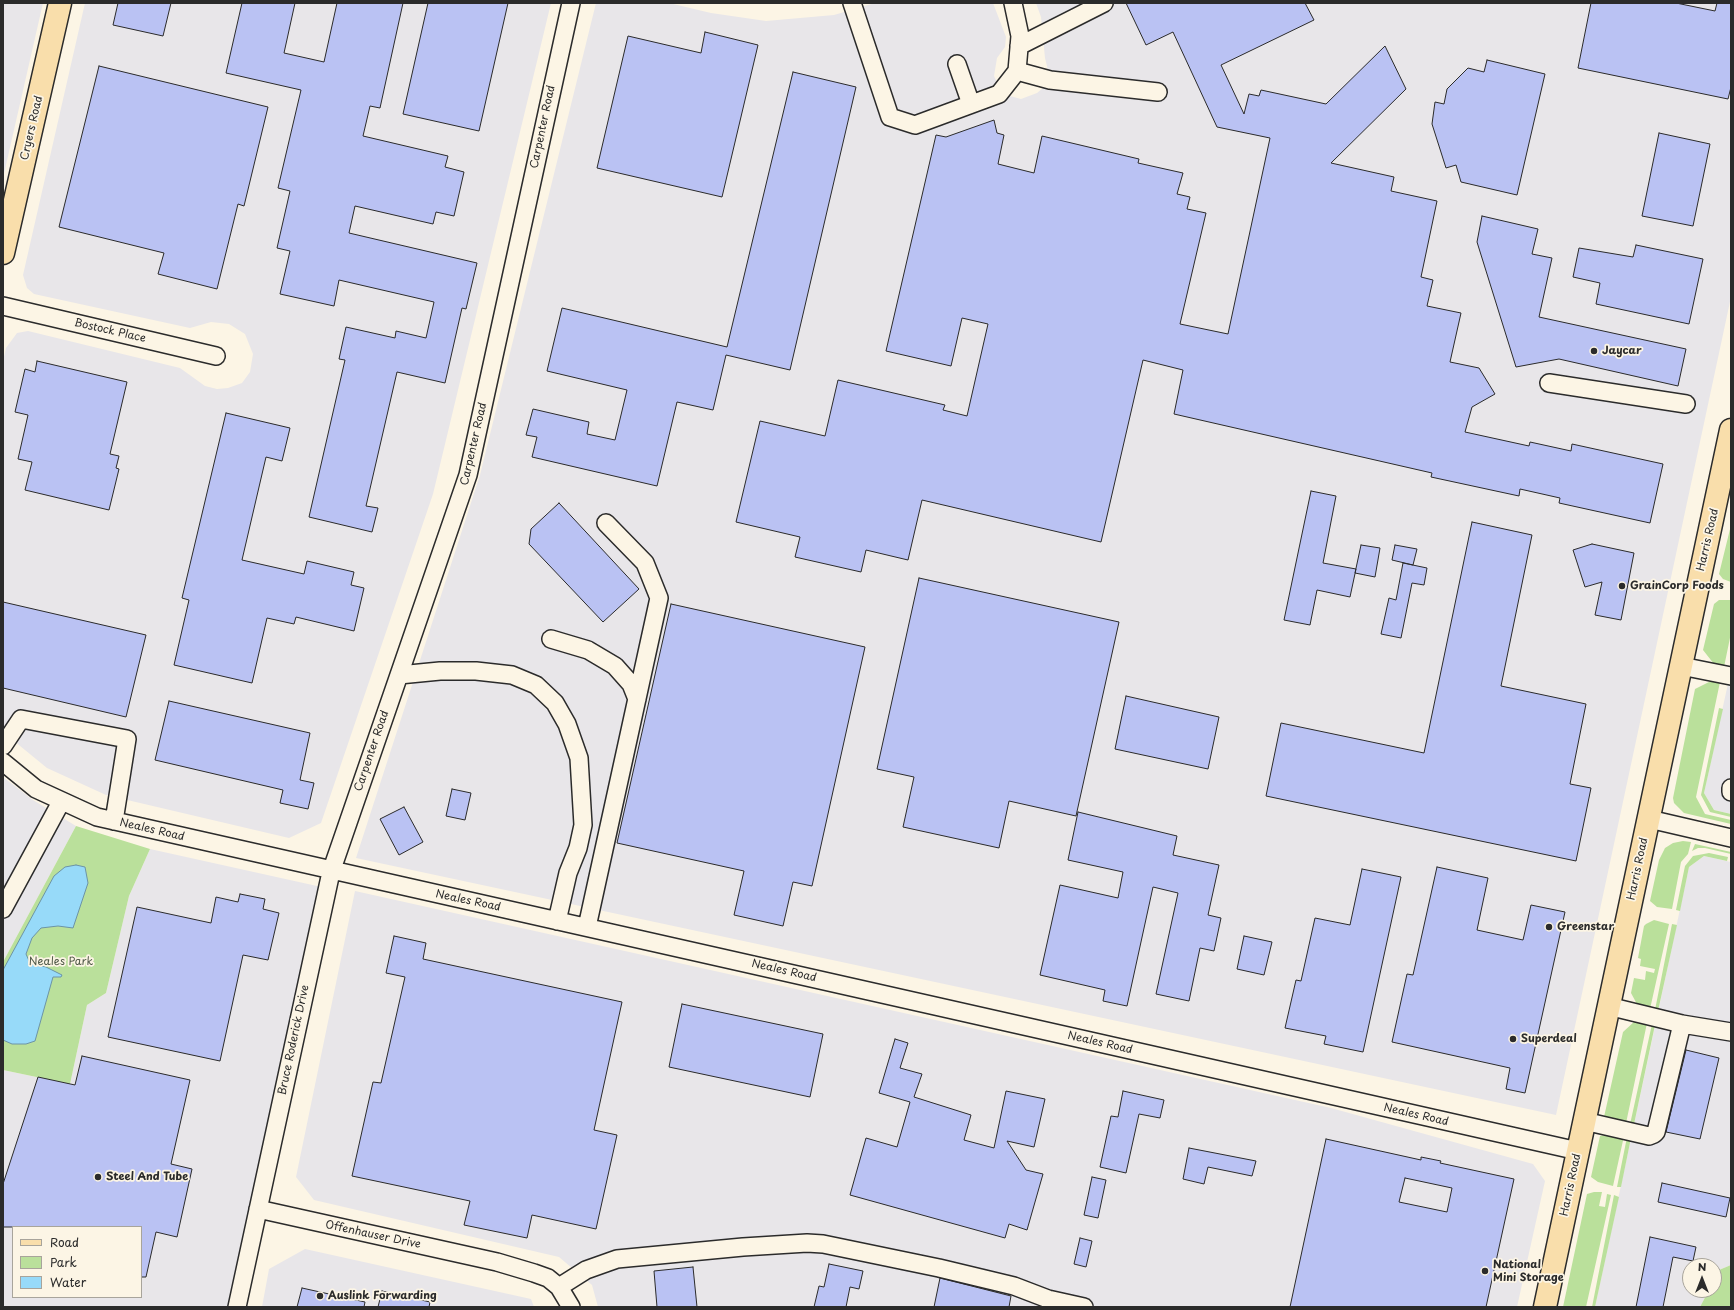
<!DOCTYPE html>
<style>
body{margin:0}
#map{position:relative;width:1734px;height:1310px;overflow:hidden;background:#fcf5e5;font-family:"Playpen Sans",sans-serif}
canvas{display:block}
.frame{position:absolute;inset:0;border:4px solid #2b2b2b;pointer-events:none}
.legend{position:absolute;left:12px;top:1226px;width:130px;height:72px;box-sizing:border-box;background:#fcf5e5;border:1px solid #a8a49b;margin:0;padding:5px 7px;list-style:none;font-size:12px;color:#2b2b2b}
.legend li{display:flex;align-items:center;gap:8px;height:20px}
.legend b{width:20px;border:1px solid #a8a49b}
.north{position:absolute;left:1682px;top:1258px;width:40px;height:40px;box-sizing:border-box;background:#fcf5e5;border:1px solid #a8a49b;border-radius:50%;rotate:0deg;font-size:11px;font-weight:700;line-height:16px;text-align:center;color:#2b2b2b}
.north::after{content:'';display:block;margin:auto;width:14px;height:18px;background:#2b2b2b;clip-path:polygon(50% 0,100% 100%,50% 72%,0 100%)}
</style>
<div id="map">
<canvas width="1734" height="1310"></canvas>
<div class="frame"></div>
<ul class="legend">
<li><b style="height:5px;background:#f9deab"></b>Road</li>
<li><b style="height:11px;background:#bae09b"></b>Park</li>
<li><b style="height:11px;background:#97daf9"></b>Water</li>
</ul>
<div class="north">N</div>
</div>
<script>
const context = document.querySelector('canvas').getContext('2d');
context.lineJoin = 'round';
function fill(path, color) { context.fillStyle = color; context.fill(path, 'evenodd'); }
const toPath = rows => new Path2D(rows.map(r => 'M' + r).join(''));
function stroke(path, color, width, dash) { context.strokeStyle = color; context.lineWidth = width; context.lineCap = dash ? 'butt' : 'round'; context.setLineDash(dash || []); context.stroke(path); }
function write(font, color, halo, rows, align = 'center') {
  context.font = font + ' "Playpen Sans",sans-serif'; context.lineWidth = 3.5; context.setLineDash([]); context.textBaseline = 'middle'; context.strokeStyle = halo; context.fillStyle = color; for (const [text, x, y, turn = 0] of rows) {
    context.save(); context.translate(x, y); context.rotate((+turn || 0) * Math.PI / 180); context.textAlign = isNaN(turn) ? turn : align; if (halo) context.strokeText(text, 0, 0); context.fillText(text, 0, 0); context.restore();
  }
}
const built = toPath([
 [3,3,43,3,3,178],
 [85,3,551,3,433,494,321,823,289,838,106,795,47,768,3,732,3,361,6,348,17,333,28,331,180,368,205,386,217,389,228,388,242,383,250,372,253,354,245,334,229,324,211,322,190,328,34,294,27,288,23,275],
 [596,3,669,3,711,13,766,21,834,15,875,3,993,3,1006,37,1005,47,997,58,994,76,1000,89,1010,96,1021,99,1037,93,1043,88,1048,70,1045,58,1041,17,1036,3,1731,3,1731,297,1556,1115,356,858,480,475],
 [1731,670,1731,814,1714,810,1704,793],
 [3,777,33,800,76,826,3,962],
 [150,849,326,888,235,1307,3,1307,3,1070,70,1084,87,1005,106,993,129,896],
 [13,1227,141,1227,141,1297,13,1297],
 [1704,856,1731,862,1731,1265,1719,1270,1714,1280,1714,1266,1690,1266,1690,1290,1709,1290,1700,1307,1595,1307,1689,867],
 [355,891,1331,1108,1533,1164,1545,1181,1517,1307,598,1307,592,1285,559,1257,314,1200,296,1177],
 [305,1249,531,1299,534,1307,262,1307,269,1269]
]);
const green = toPath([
 [1731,525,1731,582,1723,579,1719,574],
 [1719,600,1731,600,1731,633,1724,667,1714,664,1703,650,1714,604],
 [1713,680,1720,682,1696,797,1705,814,1731,820,1731,824,1684,813,1674,803,1673,798,1695,689],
 [1719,708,1723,709,1704,793,1714,810,1731,814,1731,817,1710,812,1701,795],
 [76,826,150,849,129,896,106,993,87,1005,70,1084,3,1070,3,962],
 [1683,841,1691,842,1688,854,1681,862,1672,909,1657,907,1650,901,1659,860,1665,848,1673,843],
 [1695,844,1731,852,1731,854,1705,848,1698,848,1692,851],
 [1709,853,1728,857,1727,861,1704,856,1689,867,1680,911,1676,910,1685,866,1693,856],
 [1654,920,1669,924,1650,1009,1638,1006,1631,993,1634,978,1645,980,1646,971,1654,973,1655,969,1640,966,1641,959,1638,958,1644,926,1646,924],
 [1672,924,1677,925,1658,1011,1655,1010],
 [1635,1021,1647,1023,1625,1128,1604,1117,1623,1032],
 [1652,1024,1655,1025,1633,1129,1629,1129],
 [1612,1134,1624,1136,1613,1186,1598,1182,1591,1177,1600,1136],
 [1627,1137,1631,1138,1621,1187,1617,1187],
 [1594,1192,1602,1192,1599,1206,1605,1207,1607,1194,1611,1195,1586,1307,1563,1307,1587,1194],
 [1614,1195,1619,1197,1595,1307,1592,1307],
 [1731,1265,1731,1307,1700,1307,1709,1290,1714,1290,1714,1280,1719,1270]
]);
const water = toPath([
 [76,865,85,867,88,883,73,928,58,926,41,928,32,938,26,954,30,963,46,967,62,975,61,977,53,977,35,1041,26,1044,12,1044,3,1040,3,970,54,876,65,867,76,865]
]);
const building = toPath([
 [118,3,171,3,163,36,113,25,118,3],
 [242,3,295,3,284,53,324,62,337,3,403,3,380,108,370,106,363,136,448,156,445,167,464,172,454,216,436,212,433,224,355,206,349,233,477,263,466,309,462,308,445,383,397,372,366,506,378,508,372,532,309,517,345,360,339,359,346,327,395,338,396,331,426,338,434,302,339,280,334,306,280,294,290,251,277,248,290,191,278,188,301,90,226,73,242,3],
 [428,3,508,3,479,131,403,114,428,3],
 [1126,3,1305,3,1314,20,1221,65,1244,114,1249,94,1259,96,1261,90,1326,104,1385,46,1406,89,1331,163,1394,177,1391,191,1437,201,1421,277,1433,280,1427,306,1461,313,1450,362,1479,368,1495,394,1472,407,1465,432,1529,446,1530,442,1571,451,1572,444,1663,464,1650,523,1559,503,1560,498,1520,489,1519,496,1431,477,1432,473,1174,414,1183,370,1143,360,1101,542,922,500,908,560,866,550,861,572,795,557,800,537,736,522,760,421,825,436,838,380,945,405,943,410,967,416,988,324,962,318,951,366,886,351,936,135,946,137,994,120,997,133,1004,135,998,164,1034,173,1042,136,1139,159,1138,163,1183,173,1177,194,1190,197,1187,209,1206,213,1180,324,1228,334,1270,138,1217,127,1173,32,1146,45,1126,3],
 [1591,3,1676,3,1715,11,1717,3,1731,3,1731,87,1728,99,1578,68,1591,3],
 [705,32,758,45,722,197,597,168,628,36,701,53,705,32],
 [1487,60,1545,74,1517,195,1461,182,1456,165,1446,168,1432,124,1435,102,1444,104,1447,89,1468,68,1484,72,1487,60],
 [99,66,268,107,244,206,238,204,217,289,158,274,164,253,59,227,99,66],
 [793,72,856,87,790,370,726,355,713,410,677,402,657,486,532,457,537,437,526,435,533,409,589,422,587,434,615,440,627,390,547,371,562,308,727,347,793,72],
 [1659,133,1710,144,1693,226,1642,216,1659,133],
 [1482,216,1538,229,1532,254,1552,258,1539,317,1686,349,1678,386,1559,359,1516,367,1477,242,1482,216],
 [1636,245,1703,259,1689,324,1596,304,1600,283,1573,277,1579,248,1633,257,1636,245],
 [37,361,127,382,110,454,119,456,116,468,119,469,109,510,25,490,32,462,18,459,28,415,15,412,25,369,35,372,37,361],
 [226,413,290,428,282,461,266,457,242,560,304,574,307,561,354,572,351,585,364,588,354,631,296,617,294,624,267,618,252,683,174,665,189,600,182,598,226,413],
 [1311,491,1336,496,1323,563,1356,569,1350,597,1317,590,1310,625,1284,620,1311,491],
 [559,503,639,589,603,622,529,544,531,529,559,503],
 [1472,522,1532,535,1501,686,1586,704,1570,784,1591,788,1576,861,1266,796,1281,723,1424,753,1472,522],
 [1592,544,1634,553,1621,620,1595,615,1602,582,1585,587,1573,550,1592,544],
 [1361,545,1380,548,1375,577,1355,573,1361,545],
 [1395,545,1417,549,1413,565,1392,560,1395,545],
 [1403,563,1427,568,1424,585,1412,583,1401,638,1381,634,1389,598,1396,600,1403,563],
 [919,578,1119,622,1076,816,1009,801,999,848,903,827,914,777,877,769,919,578],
 [3,602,146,635,126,717,3,688,3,602],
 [671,604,865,647,812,886,793,882,783,926,734,915,744,871,617,843,671,604],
 [1126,696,1219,717,1208,769,1115,749,1126,696],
 [169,701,310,733,300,780,314,783,308,809,280,803,283,790,155,760,169,701],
 [452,789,471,793,465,820,446,816,452,789],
 [404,807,423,842,399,855,380,819,404,807],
 [1078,812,1177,836,1173,855,1219,865,1208,915,1221,918,1214,951,1200,948,1189,1001,1156,994,1178,893,1153,887,1127,1006,1103,1001,1105,990,1040,975,1060,885,1118,898,1123,872,1068,860,1078,812],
 [1437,867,1488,878,1477,930,1523,940,1531,905,1565,912,1525,1093,1506,1089,1510,1068,1392,1042,1407,974,1413,975,1437,867],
 [1362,869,1401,877,1363,1052,1324,1044,1326,1036,1285,1028,1296,980,1301,981,1315,918,1350,925,1362,869],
 [240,894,265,899,263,909,279,913,268,960,243,955,220,1061,108,1037,137,907,211,923,216,897,238,902,240,894],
 [394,936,426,943,423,959,622,1002,594,1130,617,1135,596,1229,532,1215,527,1238,464,1225,470,1201,352,1176,373,1082,381,1083,405,977,386,973,394,936],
 [1244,936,1272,942,1264,975,1237,969,1244,936],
 [682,1004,823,1034,810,1097,669,1067,682,1004],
 [895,1039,908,1043,900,1068,922,1074,914,1097,971,1115,964,1140,994,1148,1006,1091,1045,1099,1034,1147,1007,1141,1026,1170,1043,1174,1027,1230,1009,1224,1005,1238,850,1195,866,1138,897,1147,910,1102,879,1093,895,1039],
 [1686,1050,1719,1058,1700,1139,1666,1132,1686,1050],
 [82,1056,190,1080,171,1164,192,1169,177,1237,156,1232,146,1277,141,1277,141,1227,3,1227,3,1184,38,1077,75,1085,82,1056],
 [1123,1091,1164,1100,1160,1118,1139,1114,1126,1173,1100,1167,1111,1116,1118,1117,1123,1091],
 [1326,1139,1421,1160,1421,1157,1441,1161,1440,1163,1514,1179,1486,1307,1290,1307,1326,1139],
 [1405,1178,1452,1188,1447,1212,1399,1202,1405,1178],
 [1189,1148,1256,1161,1252,1176,1208,1167,1204,1184,1183,1179,1189,1148],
 [1092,1177,1106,1180,1098,1218,1084,1215,1092,1177],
 [1662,1183,1730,1198,1726,1217,1658,1202,1662,1183],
 [1650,1237,1696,1247,1693,1261,1673,1257,1663,1307,1636,1307,1650,1237],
 [1080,1238,1092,1241,1086,1267,1074,1264,1080,1238],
 [829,1264,863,1271,859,1289,850,1287,846,1307,814,1307,819,1286,824,1287,829,1264],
 [693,1267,697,1307,657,1307,654,1271,693,1267],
 [940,1278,1011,1296,1009,1307,934,1307,940,1278],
 [302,1288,365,1302,364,1307,297,1307,302,1288],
 [382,1291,430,1302,429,1307,378,1307,382,1291]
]);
const minor = toPath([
 [852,3,890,117,915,125,999,94,1017,71],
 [1013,3,1020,36,1017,71],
 [1019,46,1104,3],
 [957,64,971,104],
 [1017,71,1050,80,1158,92],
 [3,306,216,356],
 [1549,383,1686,404],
 [551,639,588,650,615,666,631,684,637,699],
 [1681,666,1731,676],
 [399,675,440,671,476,671,512,675,536,685,555,703,567,724,579,758,583,825,578,848,568,873,557,921],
 [3,746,21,719,127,739,114,821],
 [3,762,36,789,97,817,1578,1151],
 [1731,788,1731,792],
 [1649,819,1731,838],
 [3,909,61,802],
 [587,927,659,598,645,563,606,523],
 [1608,1006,1682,1024,1731,1032],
 [1584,1121,1649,1136,1654,1134,1656,1132,1682,1024],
 [258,1209,497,1262,534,1273,548,1278,559,1287,571,1307],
 [559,1287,586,1270,617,1259,743,1247,807,1243,823,1244,939,1268,1014,1286,1048,1299,1084,1307],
 [237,1307,331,872,468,475,571,3]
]);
const major = toPath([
 [3,253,60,3],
 [1545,1307,1731,430]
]);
const markers = [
 [1594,351,4,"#2b2b2b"],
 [1622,586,4,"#2b2b2b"],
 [1549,927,4,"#2b2b2b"],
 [1513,1039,4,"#2b2b2b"],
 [98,1177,4,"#2b2b2b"],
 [1485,1271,4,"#2b2b2b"],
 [320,1296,4,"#2b2b2b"]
];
const streetNames = [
 ["Carpenter Road",543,127,-78],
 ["Cryers Road",32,128,-77],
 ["Bostock Place",110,331,13],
 ["Carpenter Road",474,444,-77],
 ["Harris Road",1708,540,-77],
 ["Carpenter Road",372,751,-71],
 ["Neales Road",152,830,13],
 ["Harris Road",1638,869,-78],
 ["Neales Road",468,901,12],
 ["Neales Road",784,971,13],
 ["Bruce Roderick Drive",294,1040,-78],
 ["Neales Road",1100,1043,13],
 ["Neales Road",1416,1115,13],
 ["Harris Road",1571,1185,-78],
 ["Offenhauser Drive",373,1235,12]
];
const poiNames = [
 ["Jaycar",1602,351],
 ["GrainCorp Foods",1630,586],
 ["Greenstar",1557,927],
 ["Superdeal",1521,1039],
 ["Steel And Tube",106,1177],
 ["National",1493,1265],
 ["Mini Storage",1493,1278],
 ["Auslink Forwarding",328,1296]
];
const parkNames = [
 ["Neales Park",61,962]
];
fill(built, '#e8e6e9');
fill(green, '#bae09b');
fill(water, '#97daf9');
stroke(water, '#6c94a7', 1);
fill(building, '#bac2f3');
stroke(building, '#2b2b2b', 1);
stroke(minor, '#2b2b2b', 20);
stroke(major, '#2b2b2b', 25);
stroke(minor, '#fcf5e5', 17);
stroke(major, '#f9deab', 22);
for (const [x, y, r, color] of markers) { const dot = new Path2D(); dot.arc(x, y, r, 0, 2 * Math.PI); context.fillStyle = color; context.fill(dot); stroke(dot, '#fcf5e5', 1.5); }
write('11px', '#2b2b2b', '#fcf5e5', streetNames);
write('bold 11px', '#2b2b2b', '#fcf5e5', poiNames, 'left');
write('11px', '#4f5847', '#fcf5e5', parkNames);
</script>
